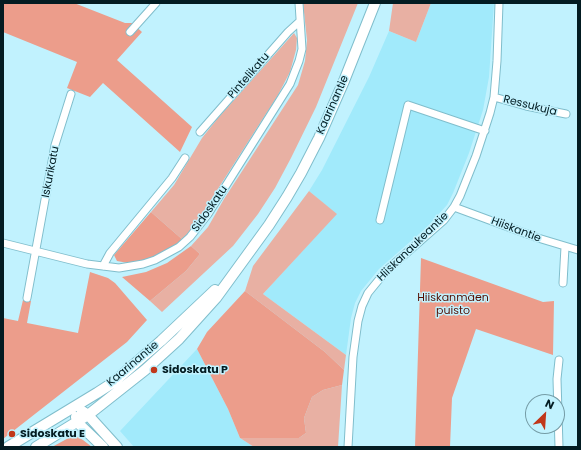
<!DOCTYPE html>
<meta charset="utf-8">
<style>
body{margin:0}
#map{position:relative;width:581px;height:450px;overflow:hidden;background:#c1f2fe;font-family:Poppins,sans-serif}
canvas{display:block}
.frame{position:absolute;inset:0;border:4px solid #031c22;pointer-events:none}
.north{position:absolute;left:525px;top:394px;width:40px;height:40px;box-sizing:border-box;background:#c1f2fe;border:1px solid #759ca6;border-radius:50%;rotate:25deg;font-size:11px;font-weight:700;line-height:16px;text-align:center;color:#031c22}
.north::after{content:'';display:block;margin:auto;width:14px;height:18px;background:#c1371a;clip-path:polygon(50% 0,100% 100%,50% 72%,0 100%)}
</style>
<div id="map">
<canvas width="581" height="450"></canvas>
<div class="frame"></div>
<div class="north">N</div>
</div>
<script>
const context = document.querySelector('canvas').getContext('2d');
context.lineJoin = 'round';
function fill(path, color) { context.fillStyle = color; context.fill(path, 'evenodd'); }
const toPath = rows => new Path2D(rows.map(r => 'M' + r).join(''));
function stroke(path, color, width, dash) { context.strokeStyle = color; context.lineWidth = width; context.lineCap = dash ? 'butt' : 'round'; context.setLineDash(dash || []); context.stroke(path); }
function write(font, color, halo, rows, align = 'center') {
  context.font = font + ' Poppins,sans-serif'; context.lineWidth = 3; context.setLineDash([]); context.textBaseline = 'middle'; context.strokeStyle = halo; context.fillStyle = color; for (const [text, x, y, turn = 0] of rows) {
    context.save(); context.translate(x, y); context.rotate((+turn || 0) * Math.PI / 180); context.textAlign = isNaN(turn) ? turn : align; if (halo) context.strokeText(text, 0, 0); context.fillText(text, 0, 0); context.restore();
  }
}
const built = toPath([
 [431,3,494,3,489,77,483,110,469,153,453,193,447,205,427,227,379,269,361,291,355,303,351,318,346,355,263,294,336,214,309,191,322,170,369,77,389,31,416,42],
 [197,349,228,409,240,438,254,447,134,447,120,431]
]);
const green = toPath([
 [303,3,358,3,316,107,291,158,275,188,258,214,233,246,162,312,150,301,186,271,200,254,191,246,208,227,224,199,298,85,305,61,307,40],
 [393,3,431,3,416,42,389,31],
 [294,33,297,38,296,50,290,72,278,95,198,220,183,240,151,212,174,185,202,138,218,118],
 [309,191,337,214,263,294,346,355,344,370,325,352,245,291,253,266],
 [342,385,338,447,254,447,240,438,299,438,306,433,304,418,312,397,323,390]
]);
const forest = toPath([
 [3,3,74,3,125,23,132,23,142,32,117,60,192,127,180,152,103,83,90,97,67,88,77,62,3,32],
 [151,212,183,240,167,251,147,260,128,263,117,261,114,255],
 [191,246,200,254,186,271,150,301,122,277,146,272,167,263],
 [421,258,543,302,554,301,553,355,476,329,452,398,450,447,415,447],
 [90,272,108,278,115,283,147,320,127,342,3,439,3,318,18,321,23,300,31,301,27,323,78,333],
 [245,291,325,352,344,370,342,385,323,390,312,397,304,418,306,433,299,438,240,438,228,409,197,349,207,332],
 [74,435,83,440,92,447,52,447]
]);
const street = toPath([
 [130,32,156,3],
 [494,97,526,106,566,114],
 [200,132,288,32,300,21],
 [454,207,538,238,578,250],
 [380,220,408,105,485,131],
 [3,243,87,264,119,268,143,264,155,260,179,247,190,237,208,214,290,84,299,61,302,49,299,3],
 [103,266,110,253,172,178,185,158],
 [563,283,565,247],
 [27,298,55,145,71,94],
 [348,447,353,357,358,321,362,306,368,293,386,271,444,220,454,207,460,196,476,156,490,113,494,97,497,61,499,3],
 [559,447,557,379,559,360]
]);
const secondary = toPath([
 [82,411,88,415,117,447],
 [76,417,77,422,103,447],
 [8,447,97,393,114,382,161,341,215,290],
 [36,447,88,415,145,370,179,339,216,298,269,225,287,197,301,173,319,138,344,81,375,3]
]);
const markers = [
 [154,370,4,"#c1371a"],
 [12,434,4,"#c1371a"]
];
const streetNames = [
 ["Pintelikatu",249,76,-49],
 ["Kaarinantie",333,105,-66],
 ["Ressukuja",530,106,14],
 ["Iskurikatu",51,172,-79],
 ["Sidoskatu",210,209,-55],
 ["Hiiskantie",516,230,21],
 ["Hiiskanaukeantie",413,247,-44],
 ["Kaarinantie",133,364,-40]
];
const parkNames = [
 ["Hiiskanmäen",453,298],
 ["puisto",453,311]
];
const poiNames = [
 ["Sidoskatu P",162,370],
 ["Sidoskatu E",20,434]
];
fill(built, '#a1eafb');
fill(green, '#e8b0a3');
fill(forest, '#ec9d8b');
stroke(street, '#80becc', 9);
stroke(secondary, '#80becc', 12);
stroke(street, '#fff', 7);
stroke(secondary, '#fff', 10);
for (const [x, y, r, color] of markers) { const dot = new Path2D(); dot.arc(x, y, r, 0, 2 * Math.PI); context.fillStyle = color; context.fill(dot); stroke(dot, '#c1f2fe', 1.5); }
write('11px', '#031c22', '#c1f2fe', streetNames);
write('11px', '#540e02', '#c1f2fe', parkNames);
write('bold 11px', '#031c22', '#c1f2fe', poiNames, 'left');
</script>
